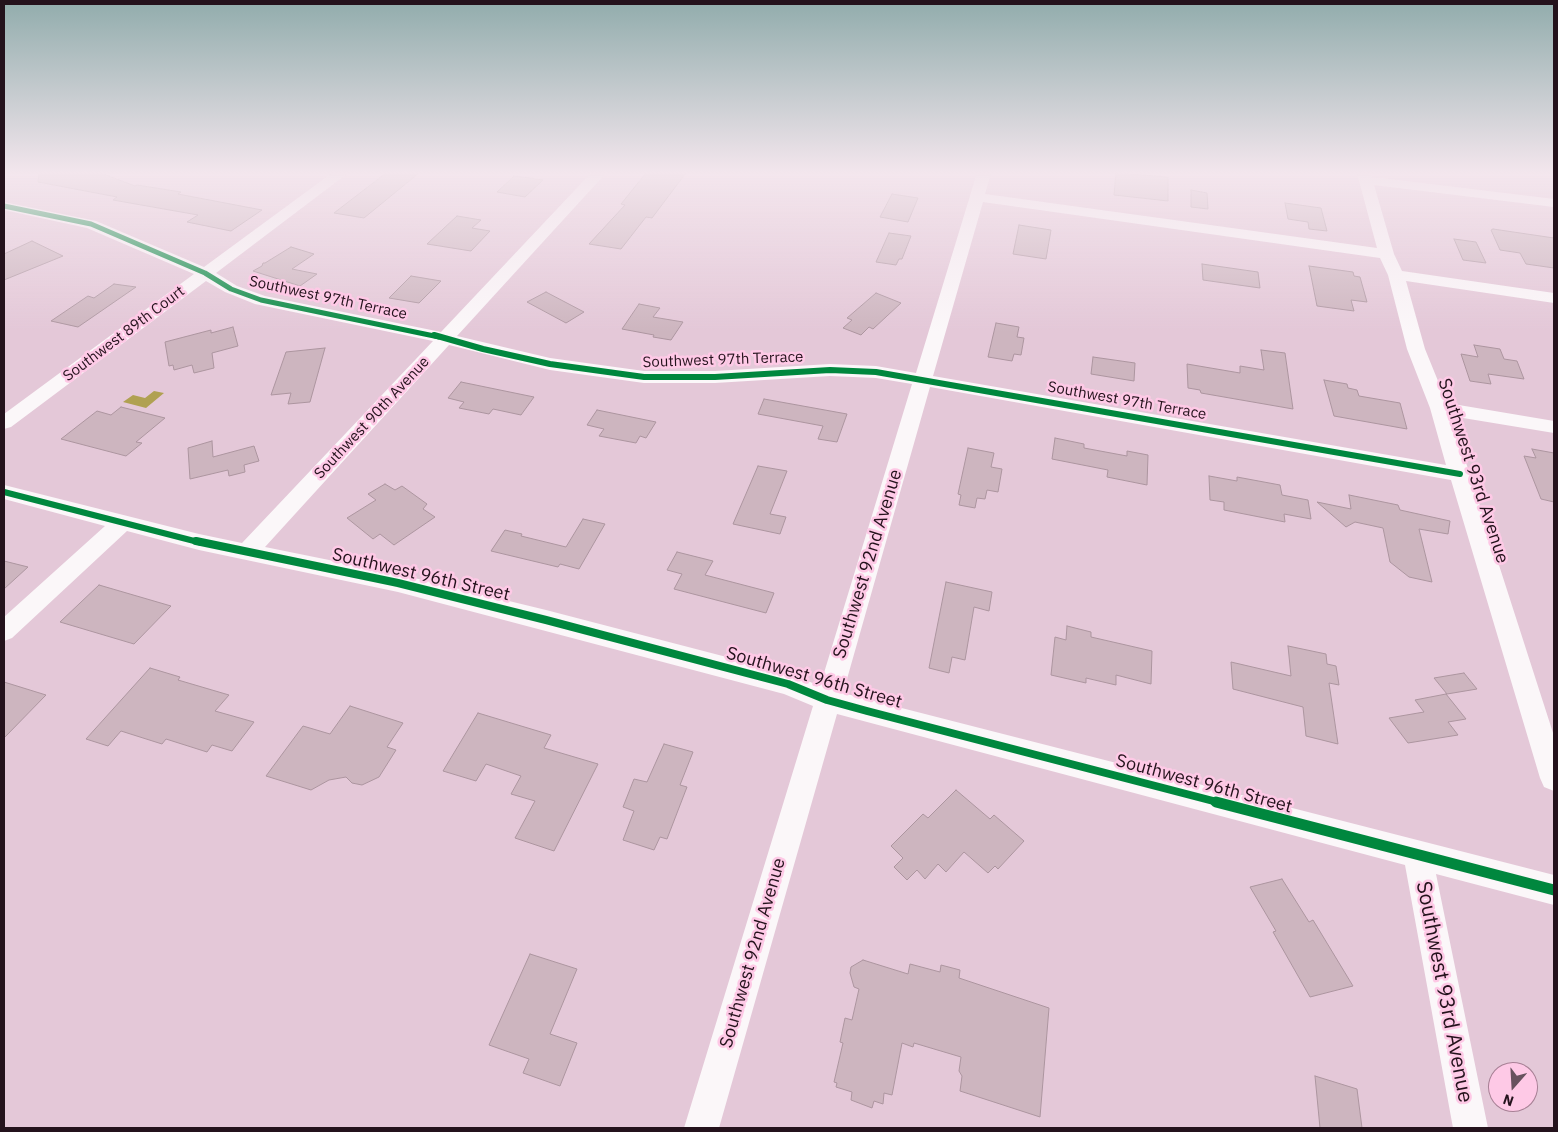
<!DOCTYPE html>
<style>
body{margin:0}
#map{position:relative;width:1558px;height:1132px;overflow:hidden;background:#e4c8d8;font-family:"IBM Plex Sans",sans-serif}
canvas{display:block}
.frame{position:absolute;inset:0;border:5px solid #24121c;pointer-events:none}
.north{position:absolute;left:1488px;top:1062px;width:50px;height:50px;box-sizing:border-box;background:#fec9e6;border:1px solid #a78095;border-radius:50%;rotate:199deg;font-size:14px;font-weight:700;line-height:20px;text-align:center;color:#24121c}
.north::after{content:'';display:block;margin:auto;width:18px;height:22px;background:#67525e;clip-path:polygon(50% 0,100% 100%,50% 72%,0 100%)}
</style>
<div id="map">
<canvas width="1558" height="1132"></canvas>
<div class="frame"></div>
<div class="north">N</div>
</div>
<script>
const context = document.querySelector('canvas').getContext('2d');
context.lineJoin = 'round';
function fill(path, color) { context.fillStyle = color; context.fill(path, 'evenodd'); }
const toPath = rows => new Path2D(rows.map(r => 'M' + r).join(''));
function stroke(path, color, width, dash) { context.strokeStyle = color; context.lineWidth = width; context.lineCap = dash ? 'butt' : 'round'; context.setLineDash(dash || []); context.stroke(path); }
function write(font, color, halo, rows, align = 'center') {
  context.font = font + ' "IBM Plex Sans",sans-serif'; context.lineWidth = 5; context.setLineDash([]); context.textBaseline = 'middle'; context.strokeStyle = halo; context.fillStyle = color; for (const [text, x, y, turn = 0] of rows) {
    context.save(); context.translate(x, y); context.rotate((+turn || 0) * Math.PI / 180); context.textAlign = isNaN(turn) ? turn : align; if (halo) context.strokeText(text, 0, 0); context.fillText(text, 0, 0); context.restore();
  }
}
const water = toPath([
 [154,391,164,393,146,408,123,402,133,395,145,398]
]);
const building = toPath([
 [39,173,101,173,135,186,137,185,181,192,178,194,262,210,231,231,187,222,198,215,113,200,117,197,38,182,39,173],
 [386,173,419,173,364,218,334,213,386,173],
 [646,173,686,173,652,218,646,217,621,249,589,244,625,205,621,204,646,173],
 [1116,173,1168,177,1168,201,1114,195,1116,173],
 [514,176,523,177,543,180,525,197,497,192,514,176],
 [1191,190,1207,193,1208,209,1191,207,1191,190],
 [892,194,918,198,908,222,880,217,892,194],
 [1285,203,1321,208,1327,231,1309,229,1308,222,1288,219,1285,203],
 [457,216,481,220,472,228,490,231,471,251,427,244,457,216],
 [1019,225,1051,230,1046,259,1013,254,1019,225],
 [1493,229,1554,238,1554,268,1526,264,1520,253,1500,250,1491,230,1493,229],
 [889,233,911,236,902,259,899,259,896,265,876,262,889,233],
 [1454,239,1476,242,1486,263,1463,260,1454,239],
 [32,241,63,256,4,280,4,254,32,241],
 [291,247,314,254,292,269,317,274,300,286,253,271,262,266,263,263,265,263,291,247],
 [1202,264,1258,272,1260,288,1203,280,1202,264],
 [1309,266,1353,272,1354,276,1360,277,1367,302,1351,300,1354,311,1317,306,1309,266],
 [411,276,441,281,419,303,389,298,411,276],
 [114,284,136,287,78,327,51,321,88,296,94,298,114,284],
 [546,292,584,312,566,323,527,302,546,292],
 [876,293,901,303,873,329,869,327,861,335,843,328,852,320,847,318,876,293],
 [639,304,660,308,653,317,683,322,671,340,653,337,654,335,622,329,639,304],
 [996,323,1019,327,1017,337,1024,338,1021,355,1014,354,1012,361,988,357,996,323],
 [233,327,238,346,212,353,214,368,194,373,192,365,174,370,173,365,169,366,165,342,211,330,211,333,233,327],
 [1474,345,1500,349,1504,359,1517,361,1524,379,1488,374,1491,384,1470,381,1461,354,1478,357,1474,345],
 [325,348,310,402,288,404,291,393,271,395,286,352,325,348],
 [1261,350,1285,353,1293,409,1201,393,1200,390,1188,388,1187,364,1240,373,1240,366,1264,370,1261,350],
 [1093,357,1135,363,1134,381,1091,374,1093,357],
 [1324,380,1347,384,1348,388,1357,390,1359,396,1400,403,1407,429,1334,416,1324,380],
 [461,382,534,397,521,415,493,409,489,414,459,408,464,402,448,398,461,382],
 [764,399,847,414,837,442,818,439,823,426,758,414,764,399],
 [121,407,165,418,136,442,142,443,126,456,61,439,97,411,111,415,121,407],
 [597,410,656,422,646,438,640,436,636,443,599,436,604,429,587,425,597,410],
 [1055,438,1084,444,1084,448,1127,456,1127,451,1148,455,1147,485,1107,477,1108,470,1052,459,1055,438],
 [212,441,213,457,254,446,259,461,244,465,245,472,229,476,228,470,190,479,188,448,212,441],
 [968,448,994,453,991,467,1002,469,998,492,987,490,985,499,977,498,975,508,959,505,961,495,958,494,968,448],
 [1532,449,1554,453,1554,502,1541,499,1524,456,1536,458,1532,449],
 [758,466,787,471,770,514,786,517,780,534,733,524,758,466],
 [1209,476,1237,481,1237,477,1280,485,1282,495,1308,500,1311,519,1284,514,1285,522,1224,510,1224,502,1210,500,1209,476],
 [385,484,395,490,402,486,427,504,423,509,435,517,394,545,380,534,373,539,347,518,376,500,368,494,385,484],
 [1349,495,1398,505,1400,510,1450,521,1448,534,1419,529,1432,582,1409,577,1390,562,1383,528,1355,522,1346,527,1317,502,1351,509,1349,495],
 [583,519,605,524,579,569,560,564,558,567,491,551,505,530,522,534,521,536,566,547,583,519],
 [677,552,713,561,705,575,774,593,766,613,674,589,682,574,667,570,677,552],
 [4,561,28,567,4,589,4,561],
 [946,582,992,592,989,611,974,607,965,660,952,657,949,673,929,668,946,582],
 [99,585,171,606,134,644,60,622,99,585],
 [1067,626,1091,632,1091,637,1152,651,1151,684,1116,675,1116,685,1086,678,1086,683,1051,675,1055,637,1066,640,1067,626],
 [1288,646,1326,654,1327,664,1336,666,1339,685,1329,683,1338,744,1306,736,1303,707,1233,689,1231,662,1291,676,1288,646],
 [150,668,180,677,178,680,229,695,215,711,254,722,232,751,212,745,207,752,166,739,162,744,121,731,108,746,86,739,150,668],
 [1464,673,1477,689,1447,694,1434,678,1464,673],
 [4,682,46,695,4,738,4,682],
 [1446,694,1466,719,1448,722,1458,735,1408,743,1389,718,1424,712,1415,700,1446,694],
 [350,706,403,723,387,747,396,750,379,777,362,785,352,783,346,777,329,780,311,790,266,776,303,726,330,734,350,706],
 [478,713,551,735,544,748,598,764,554,851,515,838,535,801,511,794,521,776,486,764,476,781,443,771,478,713],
 [664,744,693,752,680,785,687,787,667,839,660,837,654,850,623,840,634,811,623,807,634,779,647,782,664,744],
 [956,790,990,819,994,815,1024,841,998,869,995,866,988,873,964,852,946,872,938,864,925,879,917,870,907,880,894,867,903,858,891,846,923,814,928,818,956,790],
 [1282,879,1309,922,1313,920,1353,986,1310,997,1273,932,1276,931,1250,887,1282,879],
 [530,954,577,969,550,1034,577,1043,560,1086,523,1073,529,1059,489,1045,530,954],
 [863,960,908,974,910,964,940,972,941,965,960,970,959,978,1049,1008,1040,1117,960,1091,962,1076,959,1071,961,1057,914,1043,913,1047,902,1043,892,1095,884,1093,883,1104,874,1101,872,1108,851,1100,852,1092,836,1087,837,1083,834,1082,843,1043,840,1042,845,1018,852,1020,859,989,854,987,850,973,851,967,863,960],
 [1315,1076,1357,1089,1362,1128,1320,1128,1315,1076]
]);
const minor = toPath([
 [332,173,348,173,216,273,237,286,265,296,441,332,591,173,606,173,457,336,550,358,644,371,715,371,830,364,876,366,916,373,977,173,991,173,985,194,1377,248,1357,173,1371,173,1372,177,1554,199,1554,207,1374,185,1394,254,1402,271,1554,293,1554,303,1406,281,1425,349,1447,403,1554,421,1554,433,1451,416,1554,736,1554,791,1544,787,1540,778,1451,480,930,387,843,693,1554,875,1554,905,1436,874,1488,1128,1453,1128,1405,865,837,714,719,1128,684,1128,813,706,784,694,398,592,199,550,127,531,12,638,4,641,4,617,105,526,4,499,4,485,199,534,242,543,433,341,255,304,225,292,206,281,11,427,4,429,4,414,194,274,87,228,4,210,4,202,96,221,204,267,332,173],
 [983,202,1380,258,1388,275,1407,349,1430,408,1446,465,933,376,983,202],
 [449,345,550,370,644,383,715,383,830,376,876,378,912,384,820,686,788,673,546,610,398,574,265,547,449,345]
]);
const cyclewayFar3 = toPath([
 [4,206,91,224,205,273,231,289,261,300,439,337]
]);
const cyclewayFar2 = toPath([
 [434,335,483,349,550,364,644,377,715,377,830,370,876,372,1460,474],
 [4,492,202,543]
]);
const cyclewayFar1 = toPath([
 [196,541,398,583,546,620,788,684,827,700,867,711,1221,803]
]);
const cycleway = toPath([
 [1216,802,1554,890]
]);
const farStreetnames = [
 ["Southwest 97th Terrace",328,298,12],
 ["Southwest 89th Court",124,334,-37],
 ["Southwest 97th Terrace",723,360,-2],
 ["Southwest 97th Terrace",1127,401,10],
 ["Southwest 90th Avenue",372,418,-47]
];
const streetNames = [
 ["Southwest 93rd Avenue",1473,471,72],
 ["Southwest 92nd Avenue",868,564,-73],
 ["Southwest 96th Street",421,575,13],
 ["Southwest 96th Street",814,678,16],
 ["Southwest 96th Street",1204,784,15],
 ["Southwest 92nd Avenue",753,953,-74]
];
const nearStreetnames = [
 ["Southwest 93rd Avenue",1444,992,79]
];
fill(water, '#b0a152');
fill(building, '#cdb5bf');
stroke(building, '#ac959f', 1);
fill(minor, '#fbf7f9');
stroke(cyclewayFar3, '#00873e', 5);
stroke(cyclewayFar2, '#00873e', 6);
stroke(cyclewayFar1, '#00873e', 8);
stroke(cycleway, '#00873e', 11);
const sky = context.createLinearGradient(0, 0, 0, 332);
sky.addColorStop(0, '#91acac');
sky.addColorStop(0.52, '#f3e6ed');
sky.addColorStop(1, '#f3e6ed00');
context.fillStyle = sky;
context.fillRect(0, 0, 1558, 332);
write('15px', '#24121c', '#fec9e6', farStreetnames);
write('18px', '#24121c', '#fec9e6', streetNames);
write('21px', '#24121c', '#fec9e6', nearStreetnames);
</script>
